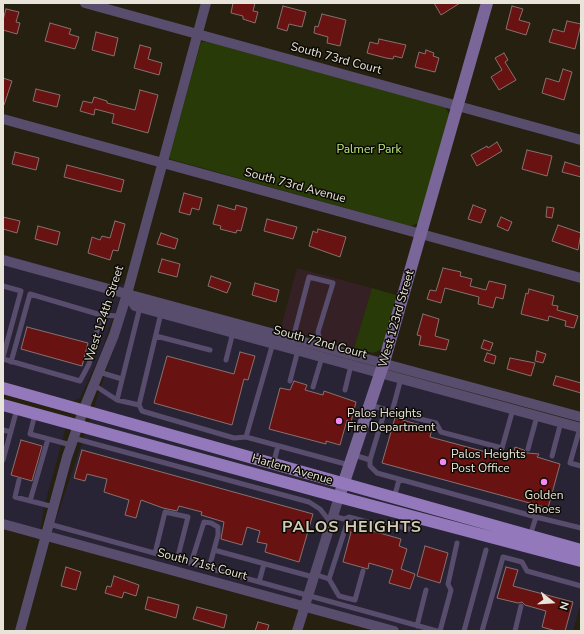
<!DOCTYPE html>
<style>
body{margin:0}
#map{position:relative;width:584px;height:634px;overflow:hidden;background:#252010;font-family:"Nunito Sans",sans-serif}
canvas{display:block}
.frame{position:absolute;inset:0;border:4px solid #e8e4da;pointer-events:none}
.north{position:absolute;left:532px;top:582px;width:40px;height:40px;-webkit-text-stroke:3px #0c0a04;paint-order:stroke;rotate:107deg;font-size:11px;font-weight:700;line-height:16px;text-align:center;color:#e8e4da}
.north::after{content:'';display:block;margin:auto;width:14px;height:18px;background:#e8e4da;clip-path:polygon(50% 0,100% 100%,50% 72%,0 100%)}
</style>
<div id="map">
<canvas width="584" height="634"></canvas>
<div class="frame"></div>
<div class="north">N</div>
</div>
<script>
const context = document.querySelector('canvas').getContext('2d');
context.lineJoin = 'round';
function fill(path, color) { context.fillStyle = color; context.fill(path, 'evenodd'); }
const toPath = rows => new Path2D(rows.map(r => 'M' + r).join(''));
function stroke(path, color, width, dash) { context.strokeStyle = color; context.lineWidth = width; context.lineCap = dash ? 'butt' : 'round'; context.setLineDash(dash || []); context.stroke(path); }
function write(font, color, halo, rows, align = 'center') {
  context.font = font + ' "Nunito Sans",sans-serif'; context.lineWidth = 3; context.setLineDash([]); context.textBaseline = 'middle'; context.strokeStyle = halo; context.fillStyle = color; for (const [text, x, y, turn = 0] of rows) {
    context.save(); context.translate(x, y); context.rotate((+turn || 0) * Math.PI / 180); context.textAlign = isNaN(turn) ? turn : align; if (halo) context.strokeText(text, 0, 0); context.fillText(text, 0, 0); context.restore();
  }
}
const commercial = toPath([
 [3,254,113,285,125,284,100,355,80,398,72,401,3,382],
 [128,307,581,431,581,602,573,631,407,631,51,534],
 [3,410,66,427,44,507,40,531,3,520]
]);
const industrial = toPath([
 [297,268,372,288,354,348,281,328]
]);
const green = toPath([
 [201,42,208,42,445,107,449,114,419,223,410,226,170,159,169,157],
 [372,288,399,296,387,339,380,350,373,353,354,348]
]);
const building = toPath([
 [233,3,255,3,253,11,258,12,255,23,243,19,243,16,231,13,233,3],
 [434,3,460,3,441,15,434,3],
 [283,6,306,12,302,27,289,24,287,31,277,28,283,6],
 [512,6,523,9,519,20,530,23,526,35,506,29,512,6],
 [6,9,19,12,16,22,20,23,17,34,3,30,3,20,6,9],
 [322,14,346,20,340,46,327,43,328,37,314,33,315,26,318,27,322,14],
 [567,21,581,24,575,49,549,42,553,29,564,32,567,21],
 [50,23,71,29,69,34,79,37,75,49,45,41,50,23],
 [96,32,118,38,114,56,92,50,96,32],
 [379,39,406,45,402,58,394,56,393,59,386,58,367,53,370,42,378,44,379,39],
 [140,45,151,48,148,59,162,63,159,75,134,68,140,45],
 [426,50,434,53,433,56,439,58,435,72,415,67,419,52,425,54,426,50],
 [504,53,508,60,505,62,516,80,499,90,491,77,502,70,495,58,504,53],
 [563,69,572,72,564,100,542,93,546,78,559,82,563,69],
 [3,78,12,81,4,105,3,105,3,78],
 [36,89,60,95,57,107,33,101,36,89],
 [140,90,158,95,148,133,112,123,114,114,95,109,94,115,80,111,83,101,92,103,94,97,107,101,107,103,135,110,140,90],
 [497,142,502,151,477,166,471,155,487,146,488,148,497,142],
 [527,150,552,156,547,176,522,169,527,150],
 [15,152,39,158,36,170,12,164,15,152],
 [565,162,581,167,581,177,562,172,565,162],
 [67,165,124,180,121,192,64,177,67,165],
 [184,193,202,198,199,210,192,208,190,215,179,212,184,193],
 [218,205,235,210,236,205,247,208,241,231,237,230,236,233,220,229,221,226,213,224,218,205],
 [473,205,486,210,481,223,468,219,473,205],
 [547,207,554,208,552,218,546,217,547,207],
 [3,217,20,221,17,233,3,229,3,217],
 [501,217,512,222,508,231,497,226,501,217],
 [267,219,297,227,293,239,264,231,267,219],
 [115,221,125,224,118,251,113,250,110,260,88,253,92,237,100,240,102,236,110,238,115,221],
 [558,225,581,233,578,250,552,241,558,225],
 [38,226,60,232,57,245,35,239,38,226],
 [318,229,346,237,340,257,309,246,313,231,317,233,318,229],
 [161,233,178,239,175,249,157,244,161,233],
 [162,259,180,264,177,277,158,272,162,259],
 [443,268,461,272,460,276,472,279,470,286,486,290,489,281,506,285,503,299,496,297,493,308,478,304,479,297,445,288,441,303,427,299,430,290,436,291,443,268],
 [211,276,231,283,227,293,208,286,211,276],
 [255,283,279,290,276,302,252,295,255,283],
 [529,289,554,296,552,305,558,306,557,310,578,316,574,328,565,326,566,321,549,316,548,321,521,314,526,293,528,294,529,289],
 [423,314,439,319,435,336,449,340,446,350,419,345,421,336,417,335,423,314],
 [27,327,88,343,82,366,21,349,27,327],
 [484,340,493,343,490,351,481,348,484,340],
 [537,351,546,354,543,363,535,361,537,351],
 [240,352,255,356,248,380,244,379,232,425,154,403,167,356,234,374,240,352],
 [487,353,496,356,494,364,484,361,487,353],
 [510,358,535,363,531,376,507,369,510,358],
 [556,376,581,383,581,393,553,385,556,376],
 [294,381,307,385,305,390,323,395,324,391,356,402,351,422,347,420,340,445,326,441,326,444,269,429,280,388,290,390,294,381],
 [395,418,432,428,430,437,512,459,515,447,524,450,527,453,539,454,537,457,560,464,548,508,382,463,395,418],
 [21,440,42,446,32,481,11,475,21,440],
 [82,450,313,514,299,562,265,552,267,544,257,542,260,531,247,527,242,545,221,539,224,522,201,515,202,512,179,506,177,511,163,508,141,500,136,518,125,515,129,500,104,492,107,479,87,474,85,481,74,478,82,450],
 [351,525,401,539,399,546,407,549,401,569,415,574,410,589,389,583,393,570,369,563,368,569,343,562,351,532,348,532,351,525],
 [425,546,448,553,440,583,417,576,425,546],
 [66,567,81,572,76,590,61,586,66,567],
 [506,567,518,570,513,586,573,602,565,631,556,631,542,627,546,611,525,605,522,602,518,603,497,598,506,567],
 [114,576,139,585,136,596,124,592,122,598,105,593,107,586,111,587,114,576],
 [148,597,179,605,176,618,145,609,148,597],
 [197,607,227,615,224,628,193,619,197,607],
 [258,622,269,625,267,631,255,631,258,622]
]);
const lane = toPath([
 [3,286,21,291,3,357],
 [156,336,210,350],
 [295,339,295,331,309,277,333,283,318,332,321,346],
 [273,343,246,437,349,465],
 [3,359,80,381,89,364,101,315,119,316],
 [226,360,233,332],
 [11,362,30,294,101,315],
 [99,372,122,379],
 [401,378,392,412,436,423,441,432,502,448,513,409],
 [290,381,298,350],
 [94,385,117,400,139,405,161,313],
 [313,387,322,357],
 [345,390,351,365],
 [117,400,140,307],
 [139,405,142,411,234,438,246,437],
 [370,405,387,410],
 [385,410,370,460,370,466,377,473,536,517,581,528],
 [35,414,30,434,71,445],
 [580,428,570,463,581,466],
 [3,430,11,432],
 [73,438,309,502,320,509,331,523],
 [528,449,537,416],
 [354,455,370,460],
 [552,456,561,422],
 [3,460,17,409],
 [273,465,278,446],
 [19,480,15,497,54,507],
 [394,498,399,480],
 [30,501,48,439],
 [333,516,344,519,349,517,375,524,386,523,417,531,420,518],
 [49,524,437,631],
 [530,536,536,517],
 [214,550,313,577],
 [155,553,165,512,188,517,177,560],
 [191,563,204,522,211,523,218,527,218,535,209,568],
 [314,574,329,579,349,517],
 [329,579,339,596,355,600,363,571],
 [259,582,264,564],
 [417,626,426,590],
 [440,631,451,590,448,584,457,543],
 [464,631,486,550],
 [482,631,503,557,522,562,527,571,581,586],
 [515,631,521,606]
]);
const street = toPath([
 [85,3,581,140],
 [3,119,581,278],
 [3,260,127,294],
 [581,417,127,294,135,306,581,428],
 [3,524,394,631],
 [20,631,67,457,83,411,114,335,127,294,206,3],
 [297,631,339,497]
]);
const secondary = toPath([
 [339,497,384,362,487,3]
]);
const primary = toPath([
 [3,388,581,550],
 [3,405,339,497,581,561]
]);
const markers = [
 [339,421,4,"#f28af3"],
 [443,462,4,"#f28af3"],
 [544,482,4,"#f28af3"]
];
const streetNames = [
 ["South 73rd Court",336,59,15],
 ["South 73rd Avenue",295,186,15],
 ["West 124th Street",105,314,-72],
 ["West 123rd Street",397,319,-74],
 ["South 72nd Court",320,343,15],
 ["Harlem Avenue",292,470,16],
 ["South 71st Court",202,565,15]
];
const parkNames = [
 ["Palmer Park",369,150]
];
const poiNames = [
 ["Palos Heights",347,414],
 ["Fire Department",347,428],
 ["Palos Heights",451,455],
 ["Post Office",451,469],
 ["Golden",544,496,"center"],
 ["Shoes",544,510,"center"]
];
const districtNames = [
 ["PALOS HEIGHTS",352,528]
];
fill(commercial, '#292435');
fill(industrial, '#352125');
fill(green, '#283a07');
fill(building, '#681211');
stroke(building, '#87716e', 1);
stroke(lane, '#594d6d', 5);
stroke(street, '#594d6d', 10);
stroke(secondary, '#7a6699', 12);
stroke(primary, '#9379bb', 12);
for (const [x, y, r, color] of markers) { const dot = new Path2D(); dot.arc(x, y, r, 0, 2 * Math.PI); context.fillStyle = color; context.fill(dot); stroke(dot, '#0c0a04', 1.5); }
write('12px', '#e8e4da', '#0c0a04', streetNames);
write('12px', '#bae979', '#0c0a04', parkNames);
write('12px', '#e8e4da', '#0c0a04', poiNames, 'left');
context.letterSpacing = '1px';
write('bold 16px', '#d2cbb7', '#0c0a04', districtNames);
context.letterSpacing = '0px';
</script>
